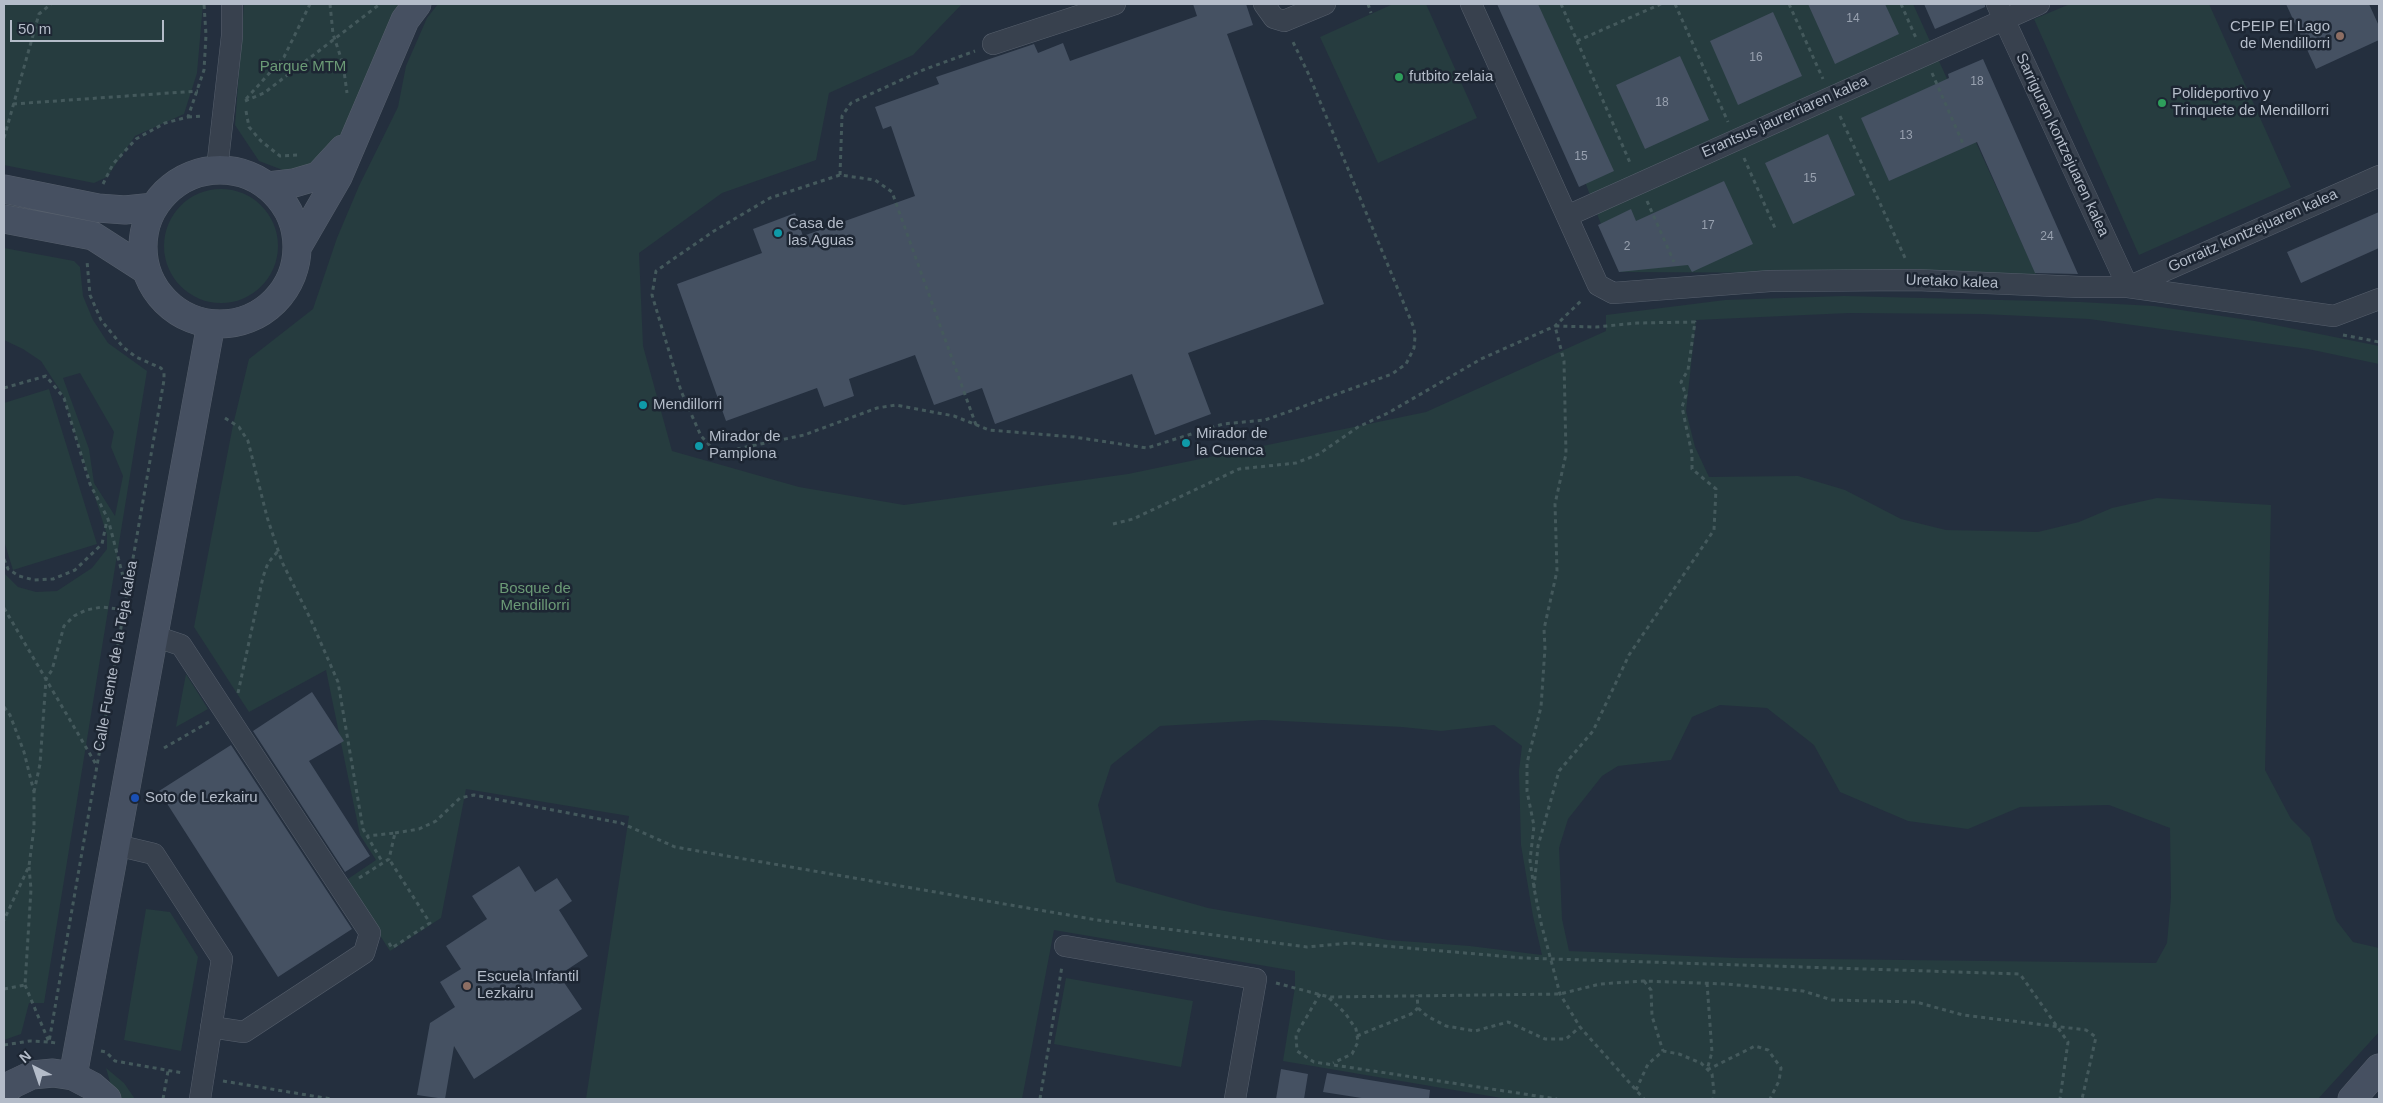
<!DOCTYPE html>
<style>
body{margin:0}
#map{position:relative;width:2383px;height:1103px;overflow:hidden;background:#242f3e;font-family:Arial,sans-serif}
canvas{display:block}
.frame{position:absolute;inset:0;border:5px solid #b4bcc9;pointer-events:none}
.north{position:absolute;left:10px;top:1043px;width:50px;height:50px;-webkit-text-stroke:4px #1d2633;paint-order:stroke;rotate:319deg;font-size:14px;font-weight:700;line-height:20px;text-align:center;color:#b4bcc9}
.north::after{content:'';display:block;margin:auto;width:18px;height:22px;background:#b4bcc9;clip-path:polygon(50% 0,100% 100%,50% 72%,0 100%)}
.scale{position:absolute;left:10px;top:20px;width:154px;height:22px;box-sizing:border-box;border:2px solid #b4bcc9;border-top:0;padding-left:6px;font-size:15px;line-height:18px;white-space:nowrap;color:#b4bcc9;-webkit-text-stroke:4px #1d2633;paint-order:stroke}
</style>
<div id="map">
<canvas width="2383" height="1103"></canvas>
<div class="frame"></div>
<div class="north">N</div>
<div class="scale">50 m</div>
</div>
<script>
const context = document.querySelector('canvas').getContext('2d');
context.lineJoin = 'round';
function fill(path, color) { context.fillStyle = color; context.fill(path, 'evenodd'); }
const toPath = rows => new Path2D(rows.map(r => 'M' + r).join(''));
function stroke(path, color, width, dash) { context.strokeStyle = color; context.lineWidth = width; context.lineCap = dash ? 'butt' : 'round'; context.setLineDash(dash || []); context.stroke(path); }
function write(font, color, halo, rows, align = 'center') {
  context.font = font + ' Arial,sans-serif'; context.lineWidth = 5; context.setLineDash([]); context.textBaseline = 'middle'; context.strokeStyle = halo; context.fillStyle = color; for (const [text, x, y, turn = 0] of rows) {
    context.save(); context.translate(x, y); context.rotate((+turn || 0) * Math.PI / 180); context.textAlign = isNaN(turn) ? turn : align; if (halo) context.strokeText(text, 0, 0); context.fillText(text, 0, 0); context.restore();
  }
}
const green = toPath([
 [4,4,203,4,197,73,184,114,135,136,107,177,94,183,4,165],
 [244,4,406,4,344,135,319,164,288,172,259,161,235,125],
 [438,4,962,4,913,55,829,93,816,160,722,193,639,253,643,346,672,451,799,487,904,505,1128,474,1426,412,1606,331,1606,315,1725,300,1844,296,2080,302,2154,306,2255,321,2379,346,2379,364,2308,349,2089,319,1982,314,1849,313,1696,320,1686,411,1695,447,1709,477,1798,476,1845,490,1901,519,1946,530,2038,532,2079,522,2112,508,2157,498,2271,505,2265,770,2291,819,2310,838,2336,920,2353,942,2379,948,2379,1032,2318,1099,1507,1099,1283,1061,1295,987,1295,971,1054,930,1022,1099,586,1099,629,816,466,789,441,918,390,951,345,881,376,860,360,835,326,670,249,712,194,627,233,425,249,359,313,309,337,238,359,186,398,107,406,66,427,18],
 [1720,705,1767,708,1814,745,1840,792,1908,821,1968,829,2020,807,2109,805,2170,828,2171,897,2167,943,2156,963,1737,958,1569,951,1562,919,1559,848,1568,819,1602,776,1618,766,1671,760,1692,717],
 [1263,720,1402,727,1441,731,1494,725,1522,746,1519,771,1521,845,1533,916,1542,955,1470,946,1388,940,1208,908,1116,882,1098,805,1111,765,1160,726],
 [1393,4,1426,4,1477,118,1378,163,1320,37],
 [1518,4,1913,4,2036,274,1619,272],
 [2070,4,2209,4,2291,187,2139,255,2034,19],
 '164 246a57 57 0 1 1 114 0a57 57 0 1 1-114 0Z',
 [4,248,74,261,80,267,83,296,93,320,108,343,147,371,44,1003,29,1003,21,1034,4,1040,4,573,18,587,36,592,57,591,92,568,107,549,107,535,63,395,41,361,23,349,4,340],
 [80,373,114,432,111,447,123,476,115,516,94,483,89,449,63,378],
 [49,389,97,544,13,570,4,541,4,403],
 [186,674,208,709,176,727],
 [146,909,170,912,198,957,181,1051,124,1040],
 [1066,978,1193,1001,1181,1067,1054,1044],
 [106,1068,124,1083,135,1099,121,1099,110,1082]
]);
const building = toPath([
 [1193,4,1246,4,1253,25,1227,34,1324,304,1188,353,1211,414,1155,435,1132,374,995,424,982,388,934,405,915,355,849,379,854,396,824,407,817,388,726,421,677,284,762,253,753,229,795,213,803,236,915,196,891,126,883,129,875,107,939,84,936,77,1034,44,1038,53,1063,43,1070,61,1197,16],
 [1497,4,1538,4,1614,171,1579,187],
 [1808,4,1885,4,1899,34,1835,64],
 [1924,4,1985,4,1985,7,1935,29],
 [2286,4,2369,4,2379,26,2379,40,2316,69],
 [1773,12,1802,76,1738,105,1710,41],
 [1680,56,1709,120,1645,149,1616,85],
 [1983,59,2078,274,2035,273,1977,142,1889,181,1861,118,1949,78,1948,74],
 [1828,134,1855,195,1793,224,1765,163],
 [1724,181,1753,244,1692,272,1688,265,1619,272,1598,225,1631,209,1636,221],
 [2379,212,2379,248,2301,283,2287,252],
 [312,692,344,741,309,761,370,856,345,872,253,731],
 [231,745,352,929,278,977,159,791],
 [519,866,535,892,557,878,572,901,559,910,588,956,559,975,582,1009,474,1079,454,1046,445,1099,417,1095,430,1023,455,1007,440,982,461,969,446,946,487,919,472,896],
 [1281,1069,1308,1074,1304,1099,1276,1099],
 [1327,1073,1430,1090,1429,1099,1368,1099,1323,1092]
]);
const path = toPath([
 [330,4,333,34,343,64,347,93],
 [1368,4,1371,13],
 [1561,4,1631,165],
 [1675,4,1728,122],
 [1789,4,1823,79],
 [1901,4,1916,38],
 [1577,41,1661,4],
 [1932,73,1964,146],
 [246,99,284,57,310,4],
 [245,101,264,93,380,4],
 [13,104,198,91],
 [246,111,249,127,261,141,280,156,298,155],
 [1840,116,1906,260],
 [188,117,202,116],
 [4,138,39,14,51,4],
 [1744,158,1775,228],
 [840,175,842,116,851,103,923,70,975,51],
 [103,184,113,164,136,139,165,123,188,117,204,70,206,35,204,4],
 [1647,201,1674,262],
 [2343,335,2379,342],
 [4,388,46,376,64,398,90,484,108,519,124,580],
 [225,418,239,427,248,441,267,517,282,562,310,618,338,682,363,829,383,863],
 [976,425,892,192,875,180,840,175,770,198,714,231,656,271,652,295,681,391,701,436,711,447,721,449,732,450,804,435,877,408,896,405,954,416,989,430,1074,437,1147,448,1223,424,1265,420,1296,409,1392,374,1406,364,1414,348,1415,337,1414,328,1309,75,1292,40],
 [1113,524,1133,519,1239,469,1296,463,1319,454,1358,427,1388,413,1481,359,1555,326,1583,299],
 [4,559,8,569,19,576,34,580,53,579,75,570,102,544,107,520],
 [4,608,97,766],
 [238,693,263,577,268,563,278,551],
 [4,707,10,715,24,752,34,792,34,828,29,866,4,920],
 [164,748,209,722],
 [34,792,40,764,46,679,52,670,64,626,74,616,86,610,102,607,119,609],
 [395,833,419,829,436,821,460,798,474,795,621,823,675,847,1097,920,1307,947,1350,943,1523,958,2020,974,2068,1042,2060,1099],
 [359,878,389,859,395,833,367,836],
 [1534,888,1538,846,1559,771,1593,731,1629,655,1714,530,1716,489,1692,469,1692,454,1682,407,1686,395,1681,382,1688,370,1695,322,1637,323,1596,327,1555,326,1564,361,1566,454,1555,504,1557,571,1544,629,1545,648,1541,707,1527,763,1527,791,1534,826,1530,860,1534,888,1541,923,1560,994,1580,1027,1644,1099],
 [389,943,392,948,430,923,389,859],
 [1644,981,1651,990,1652,1016,1663,1051],
 [1276,983,1329,997,1560,994,1600,984,1643,981,1727,984,1803,991,1832,1000,1916,1002,1963,1015,2086,1030,2096,1037,2082,1099],
 [1707,983,1712,1052,1707,1070,1755,1046,1768,1050,1781,1068,1779,1081,1770,1099],
 [25,985,49,1042,56,1043],
 [4,989,25,985,31,889,29,867],
 [1320,994,1296,1035,1297,1051,1314,1062,1557,1099],
 [1329,998,1345,1013,1356,1029,1358,1042,1352,1054,1333,1063],
 [1418,1008,1427,1016,1446,1026,1475,1031,1508,1022,1545,1039,1566,1039,1580,1027],
 [1357,1036,1411,1014,1418,1008,1417,995],
 [4,1045,30,1041,49,1042,164,380,164,373,161,368,136,357,123,347,101,320,90,295,87,261],
 [101,1051,106,1052,115,1061,183,1073],
 [223,1081,331,1099],
 [1636,1090,1648,1064,1663,1051,1679,1054,1701,1063,1712,1074,1714,1092,1713,1099],
 [163,1099,168,1071],
 [1040,1099,1062,966]
]);
const street = toPath([
 [1264,4,1274,18,1284,21,1325,4],
 [1471,4,1598,285,1613,293,1770,281,1916,280,2080,287,2128,287,2334,316,2379,299],
 [1997,4,2128,287],
 [993,44,1115,4],
 [217,169,232,36,232,4],
 [1567,216,2039,4],
 [2128,287,2379,176],
 [154,636,181,645,370,933,364,953,244,1032,211,1027],
 [116,845,154,854,222,959,200,1099],
 [1065,946,1256,979,1235,1099]
]);
const secondary = toPath([
 '143 247a77 77 0 1 1 154 0a77 77 0 1 1-154 0Z',
 [268,186,294,183,318,176,343,149],
 [4,189,98,208,125,210,154,207],
 [4,219,93,236,146,270],
 [298,246,338,177,405,20,417,4],
 [73,1076,211,324],
 [4,1091,13,1084,32,1075,53,1073,73,1076,92,1086,107,1099],
 [2352,1099,2379,1068]
]);
const markers = [
 [2340,36,5,"#8d6e63"],
 [1399,77,5,"#2e9e5b"],
 [2162,103,5,"#2e9e5b"],
 [778,233,5,"#0f9aa8"],
 [643,405,5,"#0f9aa8"],
 [1186,443,5,"#0f9aa8"],
 [699,446,5,"#0f9aa8"],
 [135,798,5,"#1a4fb4"],
 [467,986,5,"#8d6e63"]
];
const numberNames = [
 ["14",1853,19],
 ["16",1756,58],
 ["18",1977,82],
 ["18",1662,103],
 ["13",1906,136],
 ["15",1581,157],
 ["15",1810,179],
 ["17",1708,226],
 ["24",2047,237],
 ["2",1627,247]
];
const poiNames = [
 ["CPEIP El Lago",2330,27,"right"],
 ["de Mendillorri",2330,44,"right"],
 ["futbito zelaia",1409,77],
 ["Polideportivo y",2172,94],
 ["Trinquete de Mendillorri",2172,111],
 ["Casa de",788,224],
 ["las Aguas",788,241],
 ["Mendillorri",653,405],
 ["Mirador de",1196,434],
 ["la Cuenca",1196,451],
 ["Mirador de",709,437],
 ["Pamplona",709,454],
 ["Soto de Lezkairu",145,798],
 ["Escuela Infantil",477,977],
 ["Lezkairu",477,994]
];
const parkNames = [
 ["Parque MTM",303,67],
 ["Bosque de",535,589],
 ["Mendillorri",535,606]
];
const streetNames = [
 ["Erantsus jaurerriaren kalea",1785,117,-24],
 ["Sarriguren kontzejuaren kalea",2062,145,65],
 ["Gorraitz kontzejuaren kalea",2253,231,-24],
 ["Uretako kalea",1952,282,2],
 ["Calle Fuente de la Teja kalea",116,656,-80]
];
fill(green, '#263c3f');
fill(building, '#455162');
stroke(street, '#565f6c', 22);
stroke(secondary, '#565f6c', 29);
stroke(path, '#44595c', 3, [4, 4]);
stroke(street, '#38414e', 21);
stroke(secondary, '#465061', 28);
for (const [x, y, r, color] of markers) { const dot = new Path2D(); dot.arc(x, y, r, 0, 2 * Math.PI); context.fillStyle = color; context.fill(dot); stroke(dot, '#1d2633', 2); }
write('12px', '#98a1af', null, numberNames);
write('15px', '#b4bcc9', '#1d2633', poiNames, 'left');
write('15px', '#6b9a76', '#1d2633', parkNames);
write('15px', '#b4bcc9', '#1d2633', streetNames);
</script>
